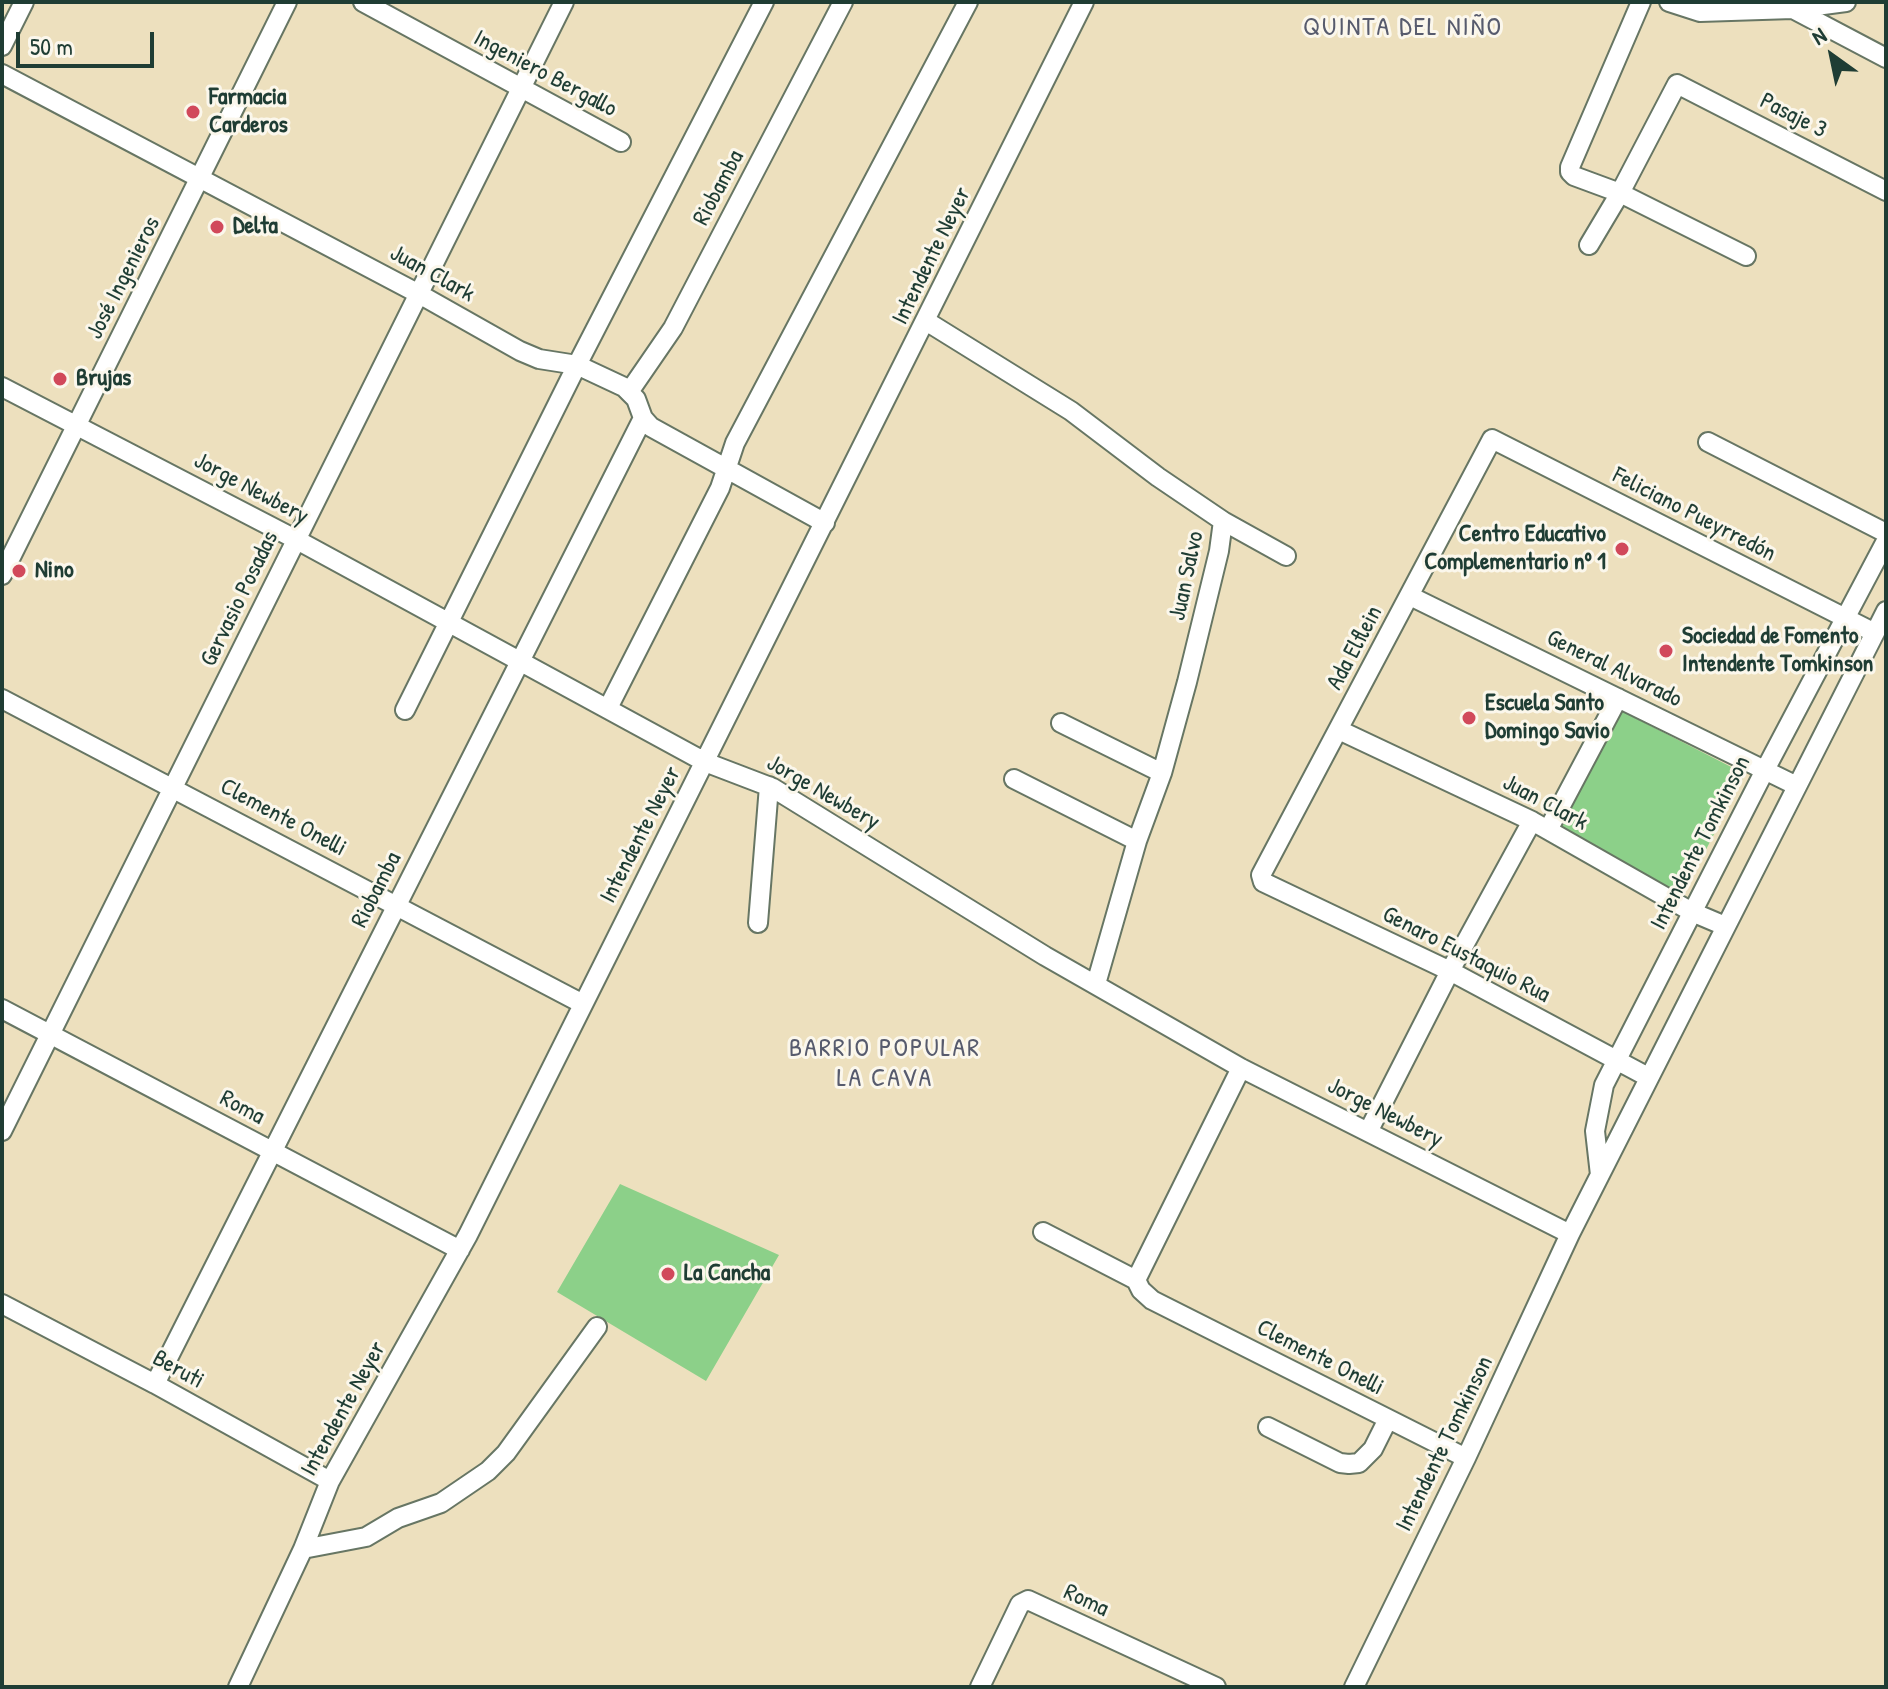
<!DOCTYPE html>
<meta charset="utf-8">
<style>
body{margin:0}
#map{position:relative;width:1888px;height:1689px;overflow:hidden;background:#ede0be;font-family:"Patrick Hand",sans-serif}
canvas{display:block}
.frame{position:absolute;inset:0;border:4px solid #1f3d34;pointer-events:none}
.north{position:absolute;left:1792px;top:16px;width:80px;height:80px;-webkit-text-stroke:6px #fbf7ec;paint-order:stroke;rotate:327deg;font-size:22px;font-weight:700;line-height:32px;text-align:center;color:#1f3d34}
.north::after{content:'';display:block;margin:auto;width:28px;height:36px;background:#1f3d34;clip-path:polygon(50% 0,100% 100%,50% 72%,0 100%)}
.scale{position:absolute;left:16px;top:32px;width:138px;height:36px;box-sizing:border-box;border:4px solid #1f3d34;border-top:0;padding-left:10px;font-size:24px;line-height:28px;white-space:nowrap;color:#1f3d34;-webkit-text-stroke:6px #fbf7ec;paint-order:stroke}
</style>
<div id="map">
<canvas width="1888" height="1689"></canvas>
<div class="frame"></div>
<div class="north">N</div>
<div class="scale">50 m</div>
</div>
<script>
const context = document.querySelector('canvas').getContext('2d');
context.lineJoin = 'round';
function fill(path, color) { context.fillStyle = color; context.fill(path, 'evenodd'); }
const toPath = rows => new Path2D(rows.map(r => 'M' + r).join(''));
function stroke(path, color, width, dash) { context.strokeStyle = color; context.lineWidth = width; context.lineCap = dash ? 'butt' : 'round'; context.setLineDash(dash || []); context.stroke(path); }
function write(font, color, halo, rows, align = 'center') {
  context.font = font + ' "Patrick Hand",sans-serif'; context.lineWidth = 6; context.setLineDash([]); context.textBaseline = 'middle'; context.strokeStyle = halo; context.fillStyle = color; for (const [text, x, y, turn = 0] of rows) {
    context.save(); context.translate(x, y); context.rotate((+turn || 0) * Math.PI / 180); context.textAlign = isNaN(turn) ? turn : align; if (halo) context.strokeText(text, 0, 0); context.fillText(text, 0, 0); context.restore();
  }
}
const green = toPath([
 [1606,703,1745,774,1681,898,1542,827],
 [620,1184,779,1255,706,1381,557,1292]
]);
const minor = toPath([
 [363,2,621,142],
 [1641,2,1570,167,1570,172,1574,176,1620,193,1746,256],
 [1669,2,1700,12,1793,9,1846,2],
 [1793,9,1886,58],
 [2,46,24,2],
 [2,74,419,294,520,351,539,359,577,365,624,387,636,399,643,418,651,427,825,523],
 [1589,245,1620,193,1677,84,1886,191],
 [926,321,1071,411,1158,477,1223,521,1219,551,1187,682,1162,773,1137,841,1096,984],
 [2,387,297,540,705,762,773,788,1045,956,1241,1068,1570,1234],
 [629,392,673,328,843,2],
 [1708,442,1886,533],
 [1223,521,1286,556],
 [2,575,287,2],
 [1410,596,1797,786],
 [2,699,583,1004],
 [608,708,720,488,735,443,968,2],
 [405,710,577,365,764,2],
 [1061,723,1162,773],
 [1339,730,1532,821,1692,912,1725,926],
 [1014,779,1137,841],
 [1548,830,1618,698],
 [758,923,769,786],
 [2,1009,460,1250],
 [1241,1068,1136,1280,1141,1290,1152,1300,1466,1458],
 [1648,1077,1450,971,1263,882,1261,875,1492,439,1875,633],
 [2,1131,564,2],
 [1368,1132,1450,971,1532,821],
 [1600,1175,1595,1131,1604,1085,1765,770,1886,541],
 [1043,1232,1136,1280],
 [2,1304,155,1384,330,1481],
 [155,1384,643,418],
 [1268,1427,1340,1463,1349,1464,1359,1463,1373,1449,1388,1419],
 [303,1549,366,1537,398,1518,441,1503,488,1471,506,1453,597,1327],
 [238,1687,303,1549,330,1481,468,1235,1084,2],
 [980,1687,1020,1604,1028,1600,1216,1687],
 [1354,1687,1466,1458,1570,1234,1886,611]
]);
const markers = [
 [193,112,8,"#d1495b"],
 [217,227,8,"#d1495b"],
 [60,379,8,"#d1495b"],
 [1622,549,8,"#d1495b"],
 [19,571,8,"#d1495b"],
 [1666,651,8,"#d1495b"],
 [1469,718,8,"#d1495b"],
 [668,1274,8,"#d1495b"]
];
const streetNames = [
 ["Ingeniero Bergallo",545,74,28],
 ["Pasaje 3",1793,116,27],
 ["Riobamba",719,188,-62],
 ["Intendente Neyer",932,256,-64],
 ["Juan Clark",432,274,29],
 ["José Ingenieros",124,278,-63],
 ["Jorge Newbery",251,489,28],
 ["Feliciano Pueyrredón",1694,515,27],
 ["Juan Salvo",1187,576,-78],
 ["Gervasio Posadas",240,599,-64],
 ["Ada Elflein",1355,648,-62],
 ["General Alvarado",1614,669,26],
 ["Jorge Newbery",823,793,30],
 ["Juan Clark",1545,803,28],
 ["Clemente Onelli",283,818,28],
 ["Intendente Neyer",641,835,-63],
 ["Intendente Tomkinson",1701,843,-63],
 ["Riobamba",377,890,-63],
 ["Genaro Eustaquio Rua",1466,955,27],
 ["Roma",242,1108,28],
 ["Jorge Newbery",1385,1113,27],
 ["Clemente Onelli",1320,1358,27],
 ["Beruti",178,1370,29],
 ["Intendente Neyer",344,1409,-61],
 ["Intendente Tomkinson",1445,1444,-64],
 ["Roma",1086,1601,25]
];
const poiNames = [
 ["Farmacia",209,98],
 ["Carderos",209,126],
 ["Delta",233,227],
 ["Brujas",76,379],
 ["Centro Educativo",1606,535,"right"],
 ["Complementario nº 1",1606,563,"right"],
 ["Nino",35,571],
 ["Sociedad de Fomento",1682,637],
 ["Intendente Tomkinson",1682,665],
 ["Escuela Santo",1485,704],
 ["Domingo Savio",1485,732],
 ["La Cancha",684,1274]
];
const neighbourhoodNames = [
 ["QUINTA DEL NIÑO",1403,28],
 ["BARRIO POPULAR",885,1049],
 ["LA CAVA",885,1079]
];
fill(green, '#8cd089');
stroke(minor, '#677664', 22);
stroke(minor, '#fff', 18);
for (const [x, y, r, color] of markers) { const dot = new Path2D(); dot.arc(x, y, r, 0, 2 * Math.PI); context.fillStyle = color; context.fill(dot); stroke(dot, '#fbf7ec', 3); }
write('24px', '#1f3d34', '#fbf7ec', streetNames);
write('bold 24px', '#1f3d34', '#fbf7ec', poiNames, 'left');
context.letterSpacing = '2px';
write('26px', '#575b6d', '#fbf7ec', neighbourhoodNames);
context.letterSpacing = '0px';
</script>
